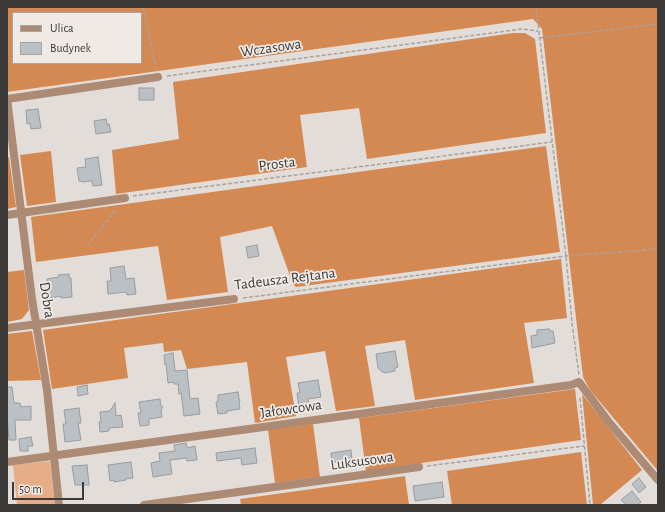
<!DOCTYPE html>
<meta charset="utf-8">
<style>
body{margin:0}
#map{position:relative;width:665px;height:512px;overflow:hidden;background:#e3ddd9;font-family:"Alegreya Sans",sans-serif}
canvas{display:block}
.frame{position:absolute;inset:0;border:8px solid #3c3a38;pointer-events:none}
.legend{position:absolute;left:12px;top:12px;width:130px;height:52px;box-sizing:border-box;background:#f0eae6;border:1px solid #a8a4a0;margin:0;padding:5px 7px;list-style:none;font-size:12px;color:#3c3a38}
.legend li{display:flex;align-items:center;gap:8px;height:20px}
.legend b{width:20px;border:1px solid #a8a4a0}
.scale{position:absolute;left:12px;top:482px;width:72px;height:18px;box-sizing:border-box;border:2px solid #3c3a38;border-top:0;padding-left:5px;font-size:12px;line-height:14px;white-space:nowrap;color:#3c3a38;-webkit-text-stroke:3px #f0eae6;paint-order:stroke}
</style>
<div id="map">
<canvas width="665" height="512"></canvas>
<div class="frame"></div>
<ul class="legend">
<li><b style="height:5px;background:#ac8a73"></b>Ulica</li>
<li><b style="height:11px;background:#bbc0c4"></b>Budynek</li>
</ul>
<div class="scale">50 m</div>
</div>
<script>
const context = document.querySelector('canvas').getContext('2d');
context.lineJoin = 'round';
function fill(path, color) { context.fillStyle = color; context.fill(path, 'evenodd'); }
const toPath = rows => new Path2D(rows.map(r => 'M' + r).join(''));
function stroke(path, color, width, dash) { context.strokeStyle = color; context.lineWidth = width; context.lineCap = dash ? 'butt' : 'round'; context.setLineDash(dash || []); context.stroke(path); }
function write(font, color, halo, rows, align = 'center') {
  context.font = font + ' "Alegreya Sans",sans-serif'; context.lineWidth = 3.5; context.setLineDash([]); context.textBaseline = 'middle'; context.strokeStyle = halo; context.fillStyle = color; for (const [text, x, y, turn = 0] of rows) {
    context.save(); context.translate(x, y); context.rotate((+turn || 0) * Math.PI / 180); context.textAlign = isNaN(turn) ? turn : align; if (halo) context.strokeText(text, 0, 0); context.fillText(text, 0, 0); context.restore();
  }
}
const green = toPath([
 [50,461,55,505,17,505,13,465]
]);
const forest = toPath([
 [7,7,658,7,658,471,590,390,583,377,542,29,533,19,7,92],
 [13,13,141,13,141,63,13,63],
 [513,33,525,33,535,39,546,133,367,159,359,108,300,115,307,167,116,194,112,150,179,139,173,82],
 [546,146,560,252,296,287,293,284,272,226,220,237,228,292,167,300,158,246,36,262,31,217],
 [51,151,56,202,27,206,20,155],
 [7,157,9,157,16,207,7,209],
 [561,259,567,318,524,323,534,383,415,400,405,340,365,346,375,406,336,411,325,351,286,357,296,416,255,423,247,362,187,369,181,350,164,352,163,343,124,348,128,378,52,389,43,330],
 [24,270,29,310,22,319,7,322,7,272],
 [32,331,41,380,7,381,7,334],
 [575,389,581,440,366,471,359,418],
 [582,394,642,470,600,505,593,505],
 [313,424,320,477,275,483,268,430],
 [581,452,587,505,452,505,447,471],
 [405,476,409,505,241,505,240,499]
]);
const building = toPath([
 [139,88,154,88,154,100,139,100,139,88],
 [38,109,41,128,31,129,30,123,27,124,26,110,38,109],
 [106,119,107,124,109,124,111,132,96,134,94,121,106,119],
 [98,157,102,185,93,186,92,181,82,182,81,181,79,181,77,168,86,167,85,159,98,157],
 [257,245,259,256,248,258,246,247,257,245],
 [124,266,126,279,134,278,136,294,127,295,126,292,108,294,107,281,111,281,110,268,124,266],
 [69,274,69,278,71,278,72,297,61,298,61,296,49,298,47,279,59,277,58,275,69,274],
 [549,329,550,331,553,331,555,343,532,348,531,336,537,335,537,330,549,329],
 [395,351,398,367,395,368,395,371,385,373,381,371,378,368,376,354,395,351],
 [173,353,175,371,187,370,190,399,198,398,200,414,184,416,181,393,179,394,178,384,174,384,174,382,168,383,166,364,165,365,164,355,173,353],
 [318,380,321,397,308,399,309,404,299,406,297,393,300,393,298,383,318,380],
 [87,385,88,394,78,396,77,387,87,385],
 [7,387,12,387,14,403,20,403,21,407,31,406,31,420,15,420,16,440,9,440,7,415,7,387],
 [238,392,239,398,240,400,239,402,240,409,227,411,227,413,218,414,216,402,218,401,218,395,238,392],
 [160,399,161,406,163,407,161,410,162,417,149,419,149,425,140,426,138,413,141,413,139,402,160,399],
 [115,403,116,416,121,415,123,427,109,428,109,431,100,432,99,422,101,422,100,412,110,411,115,403],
 [79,408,81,423,78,423,81,440,65,442,63,424,66,424,64,410,79,408],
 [31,437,33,446,28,446,28,451,20,451,19,439,31,437],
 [186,443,187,448,195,446,197,460,187,461,187,458,170,460,172,474,153,477,151,463,160,461,159,453,175,451,174,445,186,443],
 [255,448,257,463,242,465,241,458,217,461,216,453,255,448],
 [351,450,352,460,349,465,346,462,338,464,338,462,332,462,331,453,351,450],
 [131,462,133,478,125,479,126,480,114,482,114,480,110,481,108,465,131,462],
 [87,465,89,485,75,485,72,466,87,465],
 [639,478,646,487,639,493,632,484,639,478],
 [442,482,444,497,415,501,413,486,442,482],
 [632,491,641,502,637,505,626,505,621,500,632,491]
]);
const path = toPath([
 [143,7,156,68],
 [536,7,566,256,572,323,579,375],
 [539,38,658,24],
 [167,76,522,29,538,31],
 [133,196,552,142],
 [87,246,117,208],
 [243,298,566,256,658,249],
 [580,398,590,505],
 [427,466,584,446]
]);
const street = toPath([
 [7,99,32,299,47,390,59,505],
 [7,99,158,77],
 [7,215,125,198],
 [7,328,234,299],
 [7,462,571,385,579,382,608,421,658,480],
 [144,505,419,467]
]);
const streetNames = [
 ["Wczasowa",271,48,-8],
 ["Prosta",277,164,-7],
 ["Tadeusza Rejtana",285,279,-7],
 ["Dobra",47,300,81],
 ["Jałowcowa",291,409,-8],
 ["Luksusowa",362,461,-8]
];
fill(green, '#e6ae88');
fill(forest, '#d58952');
fill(building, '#bbc0c4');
stroke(building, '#979ca1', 1);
stroke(path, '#a8a3a0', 1.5, [4, 2]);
stroke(street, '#ac8a73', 8);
write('15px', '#3c3a38', '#f0eae6', streetNames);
</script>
